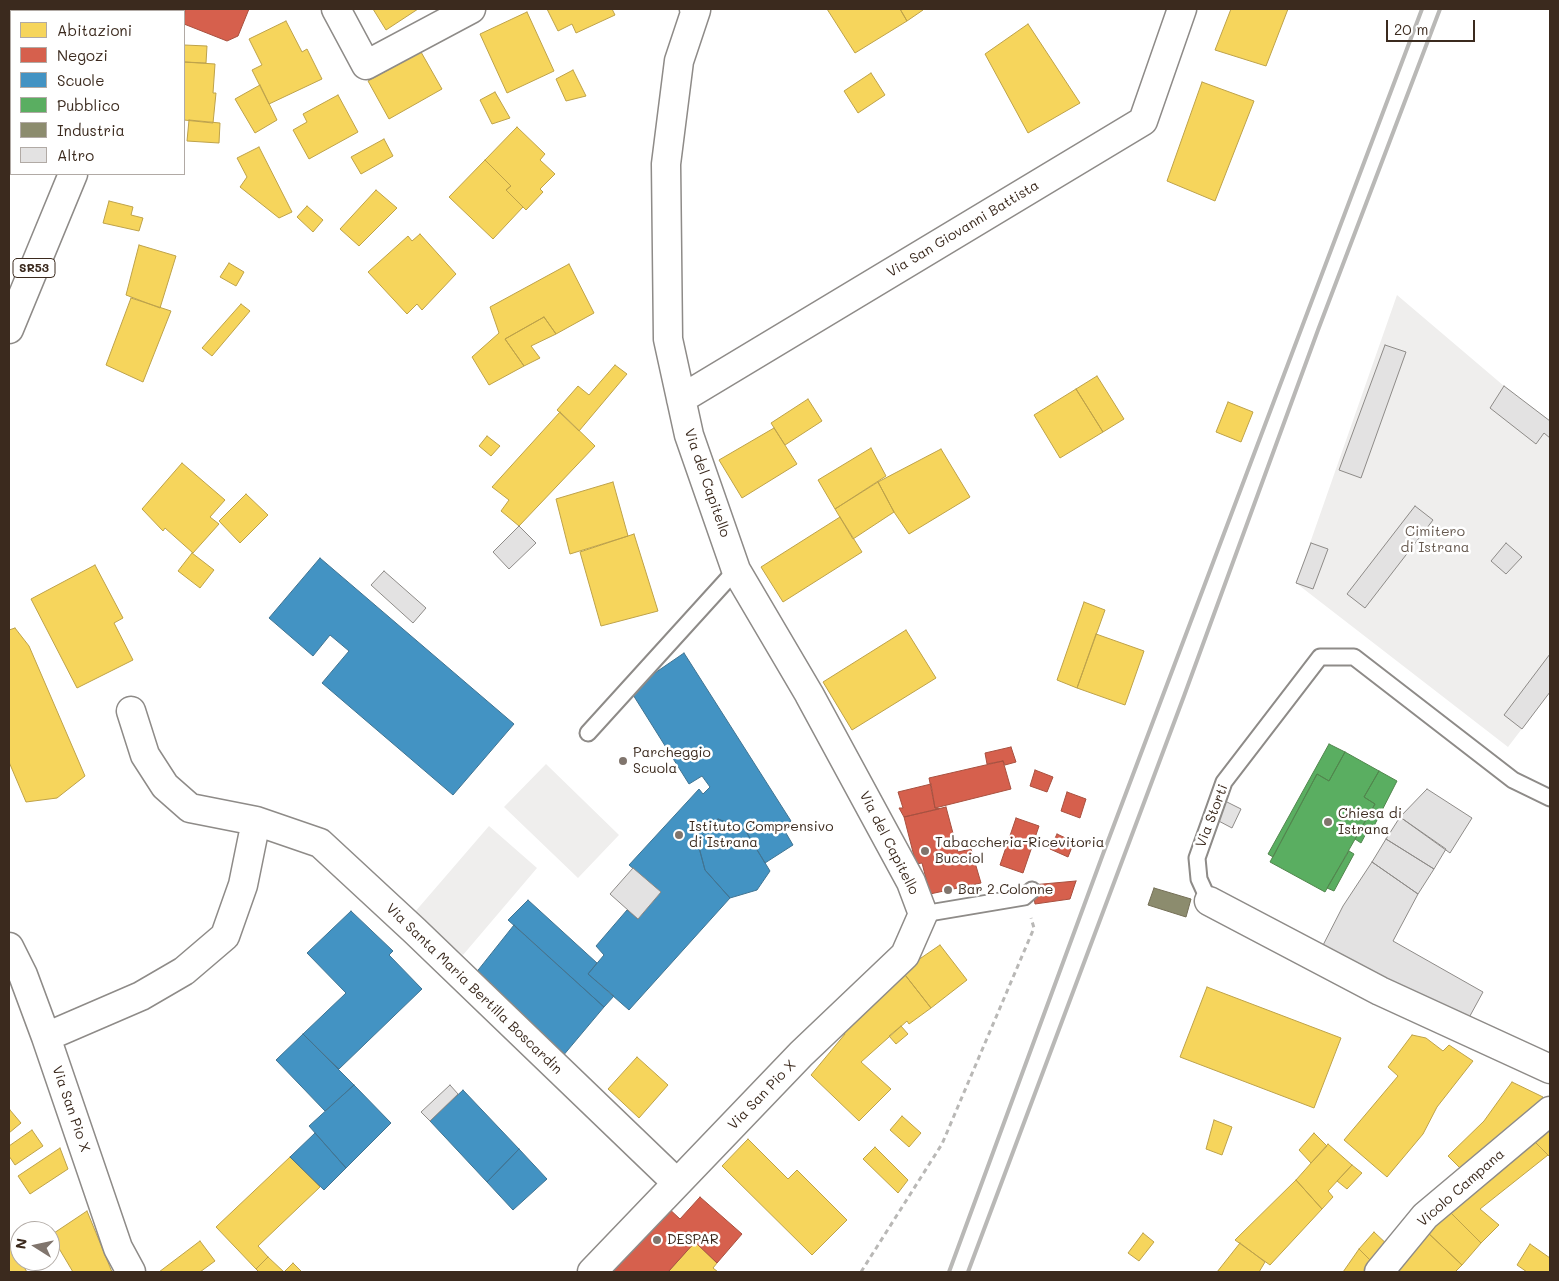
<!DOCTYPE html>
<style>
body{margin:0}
#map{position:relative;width:1559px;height:1281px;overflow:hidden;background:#fff;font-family:Mali,sans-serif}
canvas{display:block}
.frame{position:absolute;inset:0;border:10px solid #3b2a1e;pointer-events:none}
.legend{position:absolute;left:10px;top:10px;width:175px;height:165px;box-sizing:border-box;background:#fff;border:1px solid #b1aaa5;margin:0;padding:6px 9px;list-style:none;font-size:15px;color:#3b2a1e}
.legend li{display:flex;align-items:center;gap:10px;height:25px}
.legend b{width:25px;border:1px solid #b1aaa5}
.north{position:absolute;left:10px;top:1221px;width:50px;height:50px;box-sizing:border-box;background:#fff;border:1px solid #b1aaa5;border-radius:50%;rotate:280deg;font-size:14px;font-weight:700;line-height:20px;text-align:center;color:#3b2a1e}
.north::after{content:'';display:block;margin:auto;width:18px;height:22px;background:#80756d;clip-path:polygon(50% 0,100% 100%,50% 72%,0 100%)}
.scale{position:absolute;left:1386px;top:20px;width:89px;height:22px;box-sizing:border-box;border:2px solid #3b2a1e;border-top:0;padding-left:6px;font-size:15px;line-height:18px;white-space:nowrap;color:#3b2a1e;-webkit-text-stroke:4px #fff;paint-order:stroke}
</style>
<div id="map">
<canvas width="1559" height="1281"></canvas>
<div class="frame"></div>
<ul class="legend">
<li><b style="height:14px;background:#f6d55c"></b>Abitazioni</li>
<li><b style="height:14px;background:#d6604d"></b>Negozi</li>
<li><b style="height:14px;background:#4393c3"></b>Scuole</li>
<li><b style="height:14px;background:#5aae61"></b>Pubblico</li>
<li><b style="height:14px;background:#8c8c6e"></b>Industria</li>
<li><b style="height:14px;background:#e3e2e2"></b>Altro</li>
</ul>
<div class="north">N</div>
<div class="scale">20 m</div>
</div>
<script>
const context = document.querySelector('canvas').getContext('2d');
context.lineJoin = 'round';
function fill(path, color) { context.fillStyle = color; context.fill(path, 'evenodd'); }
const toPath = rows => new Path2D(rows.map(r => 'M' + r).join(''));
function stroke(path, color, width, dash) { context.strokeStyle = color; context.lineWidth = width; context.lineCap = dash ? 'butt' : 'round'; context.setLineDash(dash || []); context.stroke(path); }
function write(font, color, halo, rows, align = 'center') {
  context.font = font + ' Mali,sans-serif'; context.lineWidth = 5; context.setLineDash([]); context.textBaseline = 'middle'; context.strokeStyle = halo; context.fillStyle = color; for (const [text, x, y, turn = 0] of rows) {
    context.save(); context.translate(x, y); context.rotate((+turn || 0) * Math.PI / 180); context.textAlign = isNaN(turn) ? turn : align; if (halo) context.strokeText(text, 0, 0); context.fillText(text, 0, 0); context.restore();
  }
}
const green = toPath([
 [1397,295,1504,386,1550,421,1550,692,1508,747,1296,583],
 [546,764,619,835,578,878,504,807],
 [489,826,537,868,463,955,414,913]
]);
const homes = toPath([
 [9,9,13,9,13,11,11,11,11,56,9,57,9,9],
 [373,9,418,9,386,30,373,9],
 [547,9,612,9,615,15,576,33,572,24,558,31,547,9],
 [827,9,900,9,907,21,855,53,827,9],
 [900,9,922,9,923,10,907,21,900,9],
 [1231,9,1288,9,1266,66,1215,50,1231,9],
 [527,12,554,71,507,93,480,34,527,12],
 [286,21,302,52,307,49,322,79,269,104,252,70,262,65,249,39,286,21],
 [1028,24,1080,103,1028,133,985,54,1028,24],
 [184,45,207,46,206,63,184,62,184,45],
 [421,52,442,89,389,119,368,81,421,52],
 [184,62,215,64,213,93,216,93,213,123,184,120,184,62],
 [9,65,11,65,11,85,9,84,9,65],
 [573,70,586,96,566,101,556,79,573,70],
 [871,73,885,95,858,113,844,91,871,73],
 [1202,82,1254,101,1215,201,1167,181,1202,82],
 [9,84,11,85,11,117,9,128,9,84],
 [260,85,277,120,255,133,235,99,260,85],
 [495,92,510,118,492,124,480,100,495,92],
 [338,95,358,132,309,159,293,130,307,122,303,114,338,95],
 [189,120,220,123,219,143,187,141,189,120],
 [517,127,545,154,540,160,555,174,540,189,543,192,526,210,506,190,511,186,485,160,517,127],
 [384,139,393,156,361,174,351,157,384,139],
 [259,147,292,212,279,218,240,187,247,177,237,158,259,147],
 [485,160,511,186,506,190,523,207,493,239,449,197,485,160],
 [376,190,397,208,359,246,340,229,376,190],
 [109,201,133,207,131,215,143,218,139,231,103,223,109,201],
 [307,206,323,220,313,232,297,217,307,206],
 [420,234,456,274,422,310,417,304,407,314,368,272,408,236,412,241,420,234],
 [139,245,176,256,160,308,126,295,139,245],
 [229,263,244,272,236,286,220,277,229,263],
 [569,264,594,313,556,334,544,317,505,339,524,366,489,385,472,357,499,333,490,307,569,264],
 [131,298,171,311,143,382,106,365,131,298],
 [241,304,250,311,212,356,202,348,241,304],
 [544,317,556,334,531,346,540,358,524,366,505,339,544,317],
 [615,365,627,374,579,431,557,410,578,386,589,395,615,365],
 [1097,376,1124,419,1103,432,1076,389,1097,376],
 [1076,389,1103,432,1060,458,1034,415,1076,389],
 [808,399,822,421,785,445,771,423,808,399],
 [1228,402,1253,412,1241,442,1216,432,1228,402],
 [560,412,595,446,519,526,501,511,509,500,492,487,560,412],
 [774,428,797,464,742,498,719,460,774,428],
 [487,436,500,446,491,456,479,446,487,436],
 [871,448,886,476,835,509,818,480,871,448],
 [941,449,970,497,909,534,894,512,878,482,941,449],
 [182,463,225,500,210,517,219,524,193,553,165,528,163,531,142,509,182,463],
 [613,482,628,536,570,554,556,499,613,482],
 [878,482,894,512,853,539,835,509,878,482],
 [246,494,268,515,240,543,219,521,246,494],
 [840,517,862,552,783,602,761,567,840,517],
 [634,534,658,611,601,626,580,552,634,534],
 [192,553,214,570,200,588,178,571,192,553],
 [95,565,123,618,114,623,133,660,77,688,31,599,95,565],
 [1084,602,1105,610,1077,688,1057,680,1084,602],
 [15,628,29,646,85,776,57,798,26,802,9,762,9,630,15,628],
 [906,630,936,678,852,730,823,682,906,630],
 [1096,634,1144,651,1125,705,1077,688,1096,634],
 [940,945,967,980,931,1008,902,971,940,945],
 [902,971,931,1008,909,1024,907,1021,861,1062,891,1089,859,1121,811,1075,845,1034,839,1027,902,971],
 [1207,987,1341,1038,1314,1108,1180,1057,1207,987],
 [901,1026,908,1034,896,1044,889,1036,901,1026],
 [1412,1035,1426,1038,1443,1051,1449,1045,1473,1061,1437,1107,1423,1134,1387,1177,1344,1140,1398,1076,1388,1067,1412,1035],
 [637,1057,668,1085,639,1118,608,1089,637,1057],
 [1512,1082,1543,1097,1543,1108,1465,1173,1448,1156,1484,1121,1512,1082],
 [10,1110,21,1123,9,1133,9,1111,10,1110],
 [902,1116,921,1133,909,1147,890,1130,902,1116],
 [1214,1120,1232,1127,1222,1155,1206,1149,1214,1120],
 [1550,1123,1550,1157,1532,1139,1550,1123],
 [32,1130,43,1146,15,1165,9,1156,9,1146,32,1130],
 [1314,1133,1327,1146,1311,1163,1299,1150,1314,1133],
 [748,1139,788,1179,797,1170,847,1220,812,1255,722,1166,748,1139],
 [1532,1139,1548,1155,1480,1209,1499,1225,1481,1243,1446,1208,1532,1139],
 [1328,1144,1352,1165,1328,1191,1333,1197,1322,1209,1296,1180,1328,1144],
 [875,1147,908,1180,898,1193,863,1159,875,1147],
 [60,1148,68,1169,30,1194,18,1176,60,1148],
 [290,1157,320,1187,258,1246,268,1257,256,1269,216,1227,290,1157],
 [1352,1165,1362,1173,1347,1189,1337,1181,1352,1165],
 [1296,1180,1322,1209,1270,1265,1235,1240,1296,1180],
 [1446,1208,1481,1243,1462,1265,1426,1231,1446,1208],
 [87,1211,112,1272,73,1272,51,1235,87,1211],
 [1426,1231,1462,1265,1455,1272,1391,1272,1426,1231],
 [1374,1232,1390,1247,1375,1265,1359,1249,1374,1232],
 [1143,1233,1154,1242,1139,1261,1128,1253,1143,1233],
 [200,1241,215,1261,200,1272,159,1272,200,1241],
 [695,1242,717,1263,713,1268,718,1272,668,1272,695,1242],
 [1240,1243,1265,1262,1259,1272,1217,1272,1240,1243],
 [9,1244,27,1272,9,1272,9,1244],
 [1530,1244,1550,1258,1550,1272,1527,1272,1517,1265,1530,1244],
 [1359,1249,1375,1265,1369,1272,1343,1272,1359,1249],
 [268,1257,284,1272,259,1272,256,1269,268,1257],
 [293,1263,302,1272,284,1272,293,1263]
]);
const shops = toPath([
 [185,9,249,9,238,36,227,41,184,24,185,9],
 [1011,747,1016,762,1005,765,1003,761,987,764,985,753,1011,747],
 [1003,761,1011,789,935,808,929,778,1003,761],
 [1035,770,1053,777,1047,792,1030,786,1035,770],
 [931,784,935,808,939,809,904,817,899,808,903,808,898,792,931,784],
 [1067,792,1086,799,1080,818,1061,811,1067,792],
 [946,807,958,852,971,849,981,883,930,894,922,863,916,864,904,817,946,807],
 [1016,818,1039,826,1023,873,1000,865,1016,818],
 [1057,834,1074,842,1068,857,1050,849,1057,834],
 [1076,881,1070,899,1035,904,1032,885,1076,881],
 [700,1197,742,1234,717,1263,695,1242,668,1272,603,1272,665,1205,680,1219,700,1197]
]);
const schools = toPath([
 [320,558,514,724,453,795,322,683,349,651,330,635,313,656,269,618,320,558],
 [684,653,791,821,783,828,793,845,765,863,745,830,718,819,697,840,705,870,730,898,629,1010,588,974,604,955,596,946,627,910,638,919,661,892,629,865,699,789,703,794,710,787,702,776,689,784,630,690,684,653],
 [718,819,745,830,770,871,757,890,730,898,705,870,697,840,718,819],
 [528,900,597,963,588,974,614,996,604,1007,508,920,528,900],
 [351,911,393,951,389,955,422,989,339,1069,303,1034,346,993,307,953,351,911],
 [514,925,604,1007,562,1057,475,974,514,925],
 [303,1034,354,1085,325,1111,276,1060,303,1034],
 [354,1085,391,1123,346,1168,309,1126,354,1085],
 [463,1090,519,1149,487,1182,430,1121,463,1090],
 [315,1133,346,1168,324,1190,290,1157,315,1133],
 [519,1149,547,1179,513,1210,487,1182,519,1149]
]);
const public = toPath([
 [1329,744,1345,752,1329,781,1317,774,1273,857,1268,854,1329,744],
 [1345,752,1379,771,1364,797,1375,804,1325,892,1270,862,1317,774,1329,781,1345,752],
 [1379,771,1397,781,1374,826,1371,824,1361,843,1355,839,1375,804,1364,797,1379,771],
 [1349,851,1354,854,1334,891,1327,888,1349,851]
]);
const industry = toPath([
 [1154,888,1191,899,1186,917,1148,905,1154,888]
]);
const building = toPath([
 [1385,345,1406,352,1361,478,1339,470,1385,345],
 [1504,386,1550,421,1550,438,1544,433,1536,444,1490,408,1504,386],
 [1415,506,1433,520,1365,608,1347,594,1415,506],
 [519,526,536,543,509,569,493,552,519,526],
 [1311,543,1328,549,1313,589,1296,583,1311,543],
 [1506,543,1522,557,1506,574,1491,561,1506,543],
 [384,571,426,608,413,623,371,585,384,571],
 [1550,654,1550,692,1522,729,1504,715,1550,654],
 [1427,789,1472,818,1450,853,1400,817,1427,789],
 [1223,800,1241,809,1232,828,1213,818,1223,800],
 [1400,817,1446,849,1434,869,1386,839,1400,817],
 [1386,839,1434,869,1418,894,1372,862,1386,839],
 [1372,862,1418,894,1393,941,1483,992,1465,1025,1318,955,1343,906,1372,862],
 [633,868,661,892,638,919,610,894,633,868],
 [450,1085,458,1094,430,1121,421,1112,450,1085]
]);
const path = toPath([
 [861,1272,942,1144,1034,928,1031,918]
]);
const lane = toPath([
 [588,733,736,570],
 [1209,901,1199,879,1197,858,1224,782,1320,657,1354,657,1513,780,1550,798],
 [923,914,1024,897,1032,890]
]);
const street = toPath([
 [336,9,366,65,471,9],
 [681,399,1143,121,1182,9],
 [131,711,145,755,165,786,190,808,256,821,320,843,415,931,677,1183],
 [1209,901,1380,991,1550,1069],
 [9,947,23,975,46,1037,118,1248,131,1272],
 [46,1037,141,996,184,971,225,936,243,885,256,821],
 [592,1272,801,1054,905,955,923,914,911,882,809,694,736,570,689,435,668,339,666,164,679,61,696,10,694,9],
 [1379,1272,1425,1216,1550,1111]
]);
const primary = toPath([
 [144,11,145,9],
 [9,329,73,174]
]);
const rail = toPath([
 [949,1272,1103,854,1422,9],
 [968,1272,1184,696,1318,330,1440,9]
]);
const markers = [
 [623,761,5,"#80756d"],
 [1328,822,5,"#80756d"],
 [679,835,5,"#80756d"],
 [925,851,5,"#80756d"],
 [948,890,5,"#80756d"],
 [657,1240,5,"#80756d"]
];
const shields = [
 [34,268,42]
];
const shieldNames = [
 ["SR53",34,268]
];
const streetNames = [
 ["Via San Giovanni Battista",963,229,-31],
 ["Via del Capitello",707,483,71],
 ["Via Storti",1212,816,-69],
 ["Via del Capitello",889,843,63],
 ["Via Santa Maria Bertilla Boscardin",474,989,44],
 ["Via San Pio X",762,1095,-46],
 ["Via San Pio X",71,1109,71],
 ["Vicolo Campana",1461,1188,-41]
];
const parkNames = [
 ["Cimitero",1435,532],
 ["di Istrana",1435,548]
];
const poiNames = [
 ["Parcheggio",633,753],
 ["Scuola",633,769],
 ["Chiesa di",1338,814],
 ["Istrana",1338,830],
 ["Istituto Comprensivo",689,827],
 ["di Istrana",689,843],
 ["Tabaccheria-Ricevitoria",935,843],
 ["Bucciol",935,859],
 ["Bar 2 Colonne",958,890],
 ["DESPAR",667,1240]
];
fill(green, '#efeeed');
fill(homes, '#f6d55c');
stroke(homes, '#bea249', 1);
fill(shops, '#d6604d');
stroke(shops, '#a8503f', 1);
fill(schools, '#4393c3');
stroke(schools, '#417492', 1);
fill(public, '#5aae61');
stroke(public, '#51864d', 1);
fill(industry, '#8c8c6e');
stroke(industry, '#746f56', 1);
fill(building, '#e3e2e2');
stroke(building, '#8e8b88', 1);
stroke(lane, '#8e8b88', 19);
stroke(street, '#8e8b88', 31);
stroke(primary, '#8e8b88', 31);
stroke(path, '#b9b8b6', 3, [5, 4]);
stroke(lane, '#fff', 15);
stroke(street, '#fff', 28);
stroke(primary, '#fff', 28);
stroke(rail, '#b9b8b6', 4);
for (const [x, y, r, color] of markers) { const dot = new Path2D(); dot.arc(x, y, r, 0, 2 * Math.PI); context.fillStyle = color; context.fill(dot); stroke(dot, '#fff', 2); }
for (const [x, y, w] of shields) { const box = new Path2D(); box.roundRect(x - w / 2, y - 9.5, w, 19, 4); context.fillStyle = '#fff'; context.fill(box); stroke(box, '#3b2a1e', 1); }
write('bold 12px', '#3b2a1e', null, shieldNames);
write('14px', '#3b2a1e', '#fff', streetNames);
write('14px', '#65584e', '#fff', parkNames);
write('14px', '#3b2a1e', '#fff', poiNames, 'left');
</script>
